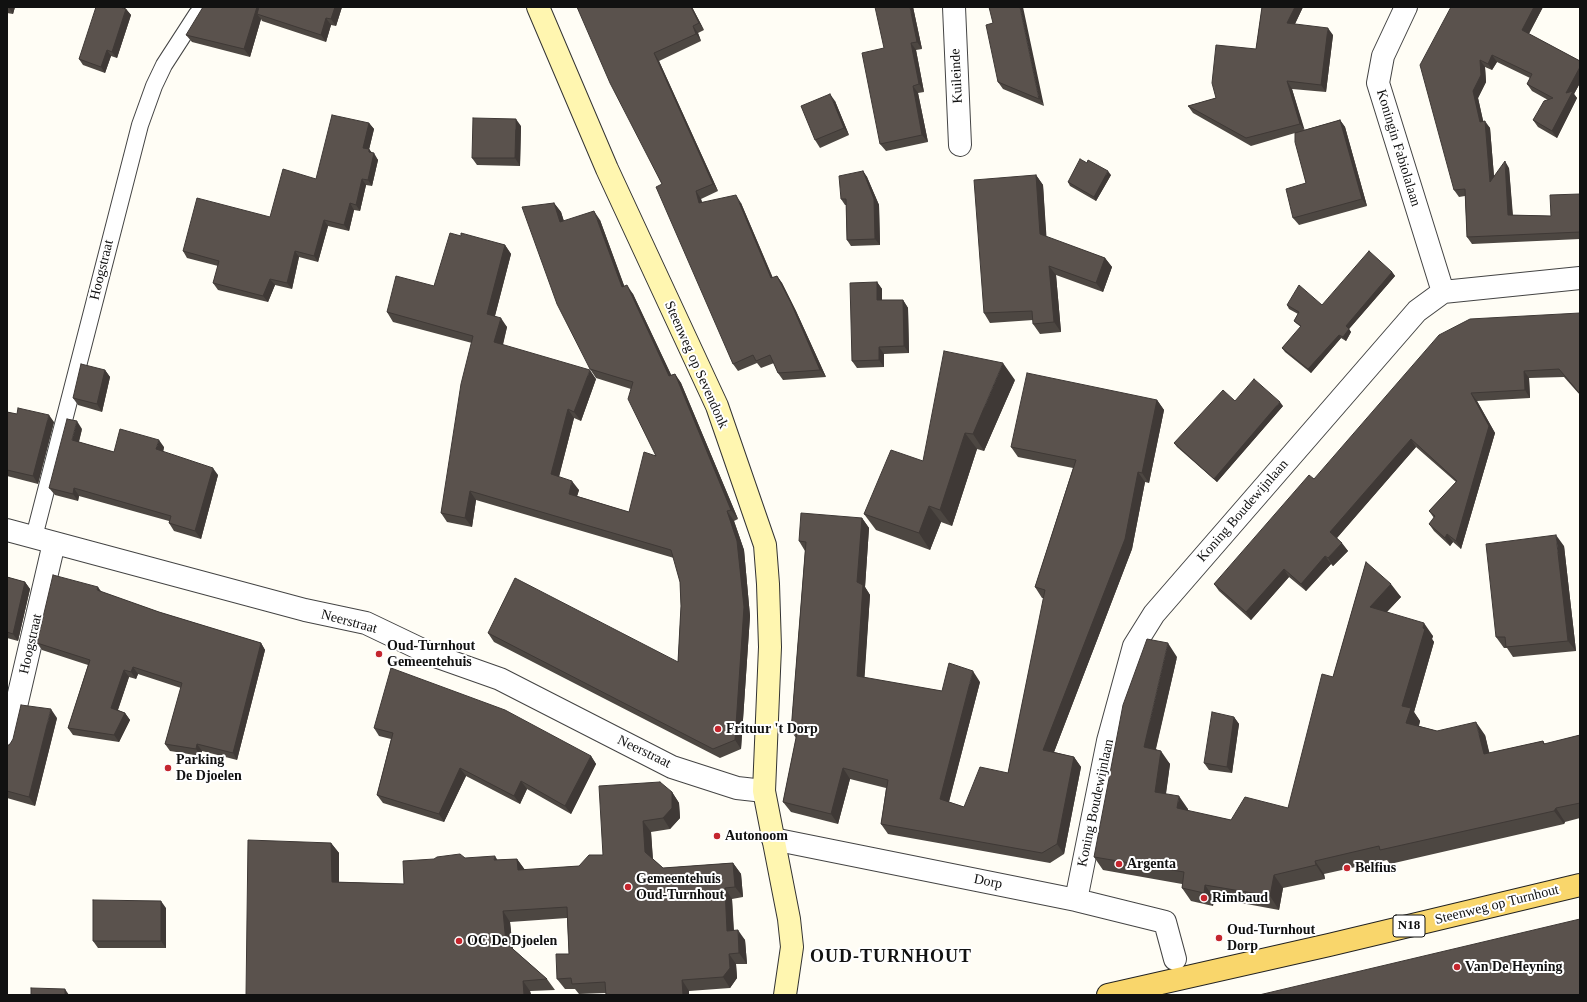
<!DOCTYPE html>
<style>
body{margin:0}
#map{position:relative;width:1587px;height:1002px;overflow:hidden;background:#fffdf5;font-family:"Times New Roman",serif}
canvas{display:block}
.frame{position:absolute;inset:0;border:8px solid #111;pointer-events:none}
</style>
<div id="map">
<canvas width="1587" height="1002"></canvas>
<div class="frame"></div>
</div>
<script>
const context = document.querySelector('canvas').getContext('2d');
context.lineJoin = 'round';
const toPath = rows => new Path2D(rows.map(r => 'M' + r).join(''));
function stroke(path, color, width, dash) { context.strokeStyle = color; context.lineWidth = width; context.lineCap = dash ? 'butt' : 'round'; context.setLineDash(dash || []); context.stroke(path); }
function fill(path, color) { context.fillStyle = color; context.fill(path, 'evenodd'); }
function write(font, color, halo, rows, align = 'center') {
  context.font = font + ' "Times New Roman",serif'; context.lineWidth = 4; context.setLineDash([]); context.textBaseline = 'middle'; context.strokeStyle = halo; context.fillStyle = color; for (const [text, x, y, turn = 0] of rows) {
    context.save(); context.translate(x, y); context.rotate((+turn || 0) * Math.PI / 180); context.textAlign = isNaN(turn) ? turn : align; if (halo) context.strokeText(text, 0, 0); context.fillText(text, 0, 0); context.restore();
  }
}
const lane = toPath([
 [34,537,140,125,154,86,164,65,197,14]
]);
const street = toPath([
 [954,7,960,145],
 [1406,7,1383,56,1378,83,1443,292],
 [7,530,305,610,366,623,435,656,500,679,672,767,737,788,764,791],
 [7,745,54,543],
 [773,839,1076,900,1165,922,1175,959],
 [1076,900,1108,741,1134,646,1154,614,1417,311,1443,292,1580,278]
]);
const secondary = toPath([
 [538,7,607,169,717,406,765,545,768,584,770,647,764,791,789,919,792,947,785,995]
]);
const primary = toPath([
 [1108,995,1329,945,1580,885]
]);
const wall = toPath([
 [7,7,15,7,13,14,7,13],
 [257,7,259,9,259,7,342,7,336,26,331,25,326,42,262,21,261,19,250,57,192,42,186,35],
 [577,7,692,7,704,30,698,33,701,41,659,61,718,191,701,199,702,202,741,203,773,278,777,276,782,283,796,311,826,377,783,380,778,373,774,363,761,368,757,363,738,371,733,364,662,184],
 [913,7,922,49,916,50,924,92,918,93,928,142,886,151,880,144],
 [1262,7,1303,7,1295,24,1333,35,1326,92,1292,89,1304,130,1340,120,1345,127,1367,206,1299,225,1293,218,1306,183,1295,133,1251,146,1193,113,1188,106,1216,98,1256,49],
 [1451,7,1543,7,1529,34,1580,61,1580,83,1574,94,1577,98,1557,138,1538,127,1533,120,1548,100,1532,91,1527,84,1530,78,1497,62,1492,70,1485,67,1486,82,1478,98,1483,121,1490,128,1494,176,1509,168,1513,215,1551,216,1580,194,1580,239,1472,244,1467,237,1465,196,1459,197,1454,190],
 [126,9,131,15,117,58,111,56,105,73,83,65,79,59],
 [993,23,1044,106,1003,89,998,82],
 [835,101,849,135,820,148,815,140],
 [369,123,374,129,369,149,378,160,372,186,366,185,360,211,354,210,349,231,328,226,318,262,299,257,292,289,275,285,268,302,218,290,213,283,218,266,187,258,183,251,270,217,316,179],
 [521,126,520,166,477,165,472,158],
 [863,171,867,177,879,205,880,245,851,246,847,240,846,205,845,205,841,199],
 [1036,175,1043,185,1046,237,1105,258,1112,267,1103,292,1056,275,1061,332,1040,334,1033,324,1033,320,990,323,984,313],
 [1111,175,1096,201,1070,186,1068,182],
 [554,203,561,212,564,221,600,220,624,286,633,294,671,375,675,374,681,383,738,519,734,521,744,550,750,616,741,749,720,758,494,642,488,633,678,662,681,606,680,582,674,558,476,500,472,527,447,522,441,513,472,343,393,322,387,312,434,286,461,236,505,245,511,254,495,316,507,327,503,345,596,379,581,421,574,418,559,477,579,490,577,496,629,512,656,456,631,389,596,378,590,369],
 [1392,272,1395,276,1349,329,1351,332,1346,341,1341,338,1311,373,1285,352,1282,348,1301,327,1297,324,1294,321,1298,314,1289,309,1287,305,1322,305],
 [877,282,882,289,882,300,903,300,908,308,909,353,884,354,884,367,857,368,852,361],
 [1580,313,1580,395,1564,377,1529,378,1530,398,1477,401,1495,433,1461,549,1453,542,1450,546,1434,531,1429,524,1434,518,1429,511,1456,482,1416,447,1337,538,1348,551,1333,566,1331,564,1306,591,1289,577,1251,620,1219,591,1214,584,1314,479],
 [105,370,110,377,102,412,78,405,73,398],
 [1015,380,984,451,977,449,952,526,941,522,930,550,876,530,864,514],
 [1157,400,1164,410,1149,483,1145,482,1132,549,1054,752,1074,757,1081,767,1064,854,1050,863,888,834,881,824,886,788,850,779,838,824,791,812,783,802,796,738,791,731,805,551,799,541,862,518,869,528,865,587,870,595,864,678,942,691,980,682,949,802,964,807,1008,773,1044,598,1042,598,1035,587,1073,468,1018,457,1011,447],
 [1235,401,1283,406,1217,482,1177,447,1174,443],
 [7,412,54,422,38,484,7,476],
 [82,429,79,442,114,452,164,447,163,452,218,475,201,539,174,531,169,523,169,521,79,496,78,501,55,495,49,488],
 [1564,546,1576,651,1513,657,1507,648,1504,648,1496,637],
 [1366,562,1401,597,1387,612,1433,636,1432,639,1434,642,1414,712,1420,721,1419,726,1437,731,1485,735,1489,753,1543,741,1545,744,1580,735,1580,818,1565,822,1564,824,1390,864,1387,860,1324,874,1325,879,1283,888,1279,910,1214,898,1213,906,1191,901,1182,888,1182,884,1103,870,1094,857,1177,657,1156,749,1170,764,1166,794,1188,809,1188,811,1231,820,1288,808,1333,677],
 [7,577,25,582,30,589,18,641,7,638],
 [102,592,159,612,261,643,265,650,237,760,202,751,201,756,170,751,165,744,181,688,138,674,136,679,129,677,118,710,125,713,130,720,119,742,73,735,68,728,88,665,42,650,37,643],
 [1234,717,1239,724,1232,773,1209,770,1204,763],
 [57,718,35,806,7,798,7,746],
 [374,728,591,756,596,764,571,814,527,789,520,804,466,776,444,822,383,803,377,795,391,739,379,736],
 [672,792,679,803,680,818,670,829,651,832,653,859,663,868,733,863,741,874,743,897,732,899,734,930,745,940,747,964,736,964,737,978,730,988,689,991,689,995,606,995,606,993,579,994,575,989,565,989,557,979,569,954,567,918,510,922,513,949,547,979,555,990,530,991,531,995,246,995,331,843,339,853,339,882,404,884,465,858,498,860,517,859,525,870,579,866,603,855],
 [166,908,166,948,98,948,93,941]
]);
const shadedWall = toPath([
 [9,7,15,7,13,14,9,8],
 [257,7,262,14,257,14,261,19,250,57,244,49],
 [335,7,342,7,336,26,331,19],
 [691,7,692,7,704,30,699,23],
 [910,7,913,7,922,49,917,42],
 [1020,7,1023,7,1044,106,1039,99],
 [1295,7,1303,7,1292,30,1287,23],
 [1534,7,1543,7,1527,37,1522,30],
 [126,9,131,15,117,58,112,52],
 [326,18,331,25,326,42,321,35],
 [693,26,698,33,701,41,696,34],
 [1328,28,1333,35,1326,92,1321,85],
 [911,43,916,50,924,92,919,84],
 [107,50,111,56,105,73,101,67],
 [654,53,659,61,718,191,713,184],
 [1492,55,1497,62,1492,70,1488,64],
 [1480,60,1485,67,1486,82,1478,98,1485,129,1480,122,1473,91],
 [1580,67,1580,83,1574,94,1577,98,1557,138,1552,131,1566,93],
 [1287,81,1292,89,1305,131,1300,124],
 [913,86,918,93,928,142,922,135],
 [830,94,835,101,849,135,844,128],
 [516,119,521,126,520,166,515,158],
 [1340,120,1345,127,1367,206,1362,199],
 [1485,121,1490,128,1495,189,1490,182],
 [369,123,374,129,368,154,363,148],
 [369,149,373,155,374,153,378,160,372,186,368,180],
 [1505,161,1509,168,1513,222,1508,215],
 [863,171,867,177,879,205,880,245,875,239],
 [1108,171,1111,175,1096,201,1094,197],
 [1036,175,1043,185,1047,244,1040,234],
 [362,179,366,185,360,211,356,205],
 [696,191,701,199,704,210,699,203],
 [736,195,741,203,776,286,771,278],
 [350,203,354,210,349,231,344,225],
 [554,203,561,212,567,232,560,222],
 [594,211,600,220,628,296,622,287],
 [324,220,328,226,318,262,314,256],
 [505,245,511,254,493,323,487,314],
 [295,251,299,257,292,289,287,283],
 [1105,258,1112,267,1103,292,1096,283],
 [1049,266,1056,275,1061,332,1054,322],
 [1392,272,1395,276,1349,329,1351,332,1346,341,1343,337,1346,326],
 [777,276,782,283,796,311,826,377,820,370],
 [270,279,275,285,268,302,263,296],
 [877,282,882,289,882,308,877,300],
 [627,285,633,294,676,385,669,376],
 [903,300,908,308,909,353,904,346],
 [501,318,507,327,501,351,494,342],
 [1339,335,1341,338,1311,373,1308,369],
 [879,347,884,354,884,367,879,360],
 [1003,363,1015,380,984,451,973,434],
 [105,370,110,377,102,412,97,404],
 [590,370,596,379,581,421,574,412],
 [1524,371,1529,378,1530,398,1525,390],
 [675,374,681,383,738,519,731,510],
 [1471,393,1477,401,1495,433,1461,549,1456,541],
 [1157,400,1164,410,1149,483,1142,473],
 [1280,402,1283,406,1217,482,1214,479],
 [568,409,574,418,557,484,551,474],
 [49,415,54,422,38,484,33,476],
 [77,421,82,429,77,448,72,440],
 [965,433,977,449,952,526,940,510],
 [1411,439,1416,447,1335,540,1330,532],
 [159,440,164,447,162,457,156,449],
 [213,468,218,475,201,539,195,531],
 [1138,472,1145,482,1132,549,1051,760,1043,750],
 [572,481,579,490,575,503,569,494],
 [74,488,79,496,78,501,73,494],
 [470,491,476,500,472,527,465,518],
 [929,506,941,522,930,550,919,533],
 [727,511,734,521,744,550,750,616,741,749,735,740],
 [862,518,869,528,865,587,870,595,864,686,857,676,857,582],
 [1447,534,1453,542,1450,546,1445,538],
 [1556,535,1564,546,1576,651,1568,641],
 [1342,543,1348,551,1333,566,1328,558],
 [1325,556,1331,564,1306,591,1301,584],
 [1284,569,1289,577,1251,620,1246,612],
 [25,582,30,589,18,641,13,634],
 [1391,584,1401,597,1379,620,1370,607],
 [98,587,103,594,97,590],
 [1424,623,1433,636,1432,639,1434,642,1414,712,1420,721,1416,736,1406,723,1402,706],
 [261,643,265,650,237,760,233,753],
 [1168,643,1177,657,1153,760,1144,747],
 [133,667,138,674,136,679,131,672],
 [124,670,129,677,116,715,111,708],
 [973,671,980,682,947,809,940,799],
 [51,709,57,718,35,806,29,797],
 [125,713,130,720,119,742,114,735],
 [1234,717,1239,724,1232,773,1227,767],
 [1476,722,1485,735,1493,767,1484,754],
 [197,744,202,751,201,756,196,749],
 [1161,751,1170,764,1164,806,1155,792],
 [591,756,596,764,571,814,565,806],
 [1074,757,1081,767,1064,854,1057,844],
 [460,768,466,776,444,822,439,814],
 [843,768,850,779,838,824,831,814],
 [521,781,527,789,520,804,514,796],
 [672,792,679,803,680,818,670,829,663,818],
 [1179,796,1188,809,1186,822,1177,808],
 [1556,808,1565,822,1564,824,1554,811],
 [643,821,651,832,653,863,645,852],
 [331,843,339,853,339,893,332,882],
 [495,856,502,867,494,860],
 [517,859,525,870,518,870],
 [1315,861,1324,874,1325,879,1316,865],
 [733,863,741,874,743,897,735,887],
 [1274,875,1283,888,1279,910,1270,896],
 [1205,885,1214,898,1213,906,1204,893],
 [725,888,732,899,734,941,727,931],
 [161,901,166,908,166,948,161,941],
 [503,911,510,922,513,954,506,943],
 [738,930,745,940,747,964,739,953],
 [729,954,736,964,737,978,730,988,723,977],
 [682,980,689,991,689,995,683,995],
 [523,981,530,991,531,995,524,995],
 [65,989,69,995,65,995]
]);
const building = toPath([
 [96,7,120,7,126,9,112,52,107,50,101,67,79,59,96,7],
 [203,7,257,7,244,49,186,35,203,7],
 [259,7,335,7,331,19,326,18,321,35,257,14,259,7],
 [577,7,691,7,699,23,693,26,696,34,654,53,713,184,696,191,699,203,736,195,771,278,777,276,791,303,820,370,778,373,770,355,756,361,753,355,733,364,656,187,662,184,610,83,577,7],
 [875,7,910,7,917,42,911,43,919,84,913,86,922,135,880,144,862,53,884,48,875,7],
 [989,7,1020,7,1039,99,998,82,986,25,993,23,989,7],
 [1262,7,1295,7,1287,23,1328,28,1321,85,1287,81,1300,124,1246,138,1188,106,1216,98,1212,83,1216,45,1256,49,1262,7],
 [1451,7,1534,7,1522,30,1580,61,1580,67,1566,93,1573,91,1552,131,1533,120,1544,101,1553,98,1527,84,1532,74,1492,55,1488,64,1480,60,1481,75,1473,91,1480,122,1485,121,1490,182,1505,161,1508,215,1551,216,1550,195,1580,194,1580,232,1467,237,1465,189,1454,190,1420,65,1451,7],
 [830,94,844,128,815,140,801,106,830,94],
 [332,115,369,123,363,148,369,149,369,152,374,153,368,180,362,179,356,205,350,203,344,225,324,220,314,256,295,251,287,283,270,279,263,296,213,283,219,261,183,251,197,198,270,217,283,169,316,179,332,115],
 [473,118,516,119,515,158,472,158,473,118],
 [1340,120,1362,199,1293,218,1286,189,1306,183,1295,142,1295,133,1340,120],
 [1080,159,1087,163,1088,160,1108,171,1094,197,1068,182,1080,159],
 [863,171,874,199,875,239,847,240,846,199,841,199,839,176,863,171],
 [1036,175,1040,234,1105,258,1096,283,1049,266,1054,322,1033,324,1032,311,984,313,974,180,1036,175],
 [554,203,560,222,594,211,622,287,627,285,669,376,675,374,731,510,727,511,737,541,744,607,735,740,713,749,488,633,515,578,678,662,681,606,680,582,671,550,470,491,465,518,441,513,461,384,473,336,387,312,396,276,434,286,450,233,461,236,461,233,505,245,487,314,501,318,494,342,590,370,574,412,568,409,551,474,572,481,569,494,629,512,644,452,656,456,628,399,633,382,590,369,557,304,522,207,554,203],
 [1369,251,1392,272,1346,326,1349,329,1343,337,1339,335,1308,369,1282,348,1301,326,1294,321,1299,312,1287,305,1299,285,1322,305,1369,251],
 [877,282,877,300,903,300,904,346,879,347,879,360,852,361,850,283,877,282],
 [1580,313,1580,394,1559,369,1524,371,1525,390,1471,393,1489,426,1456,541,1447,534,1445,538,1429,524,1435,516,1429,511,1457,481,1411,439,1330,532,1342,543,1328,558,1325,556,1301,584,1284,569,1246,612,1214,584,1309,475,1314,479,1439,335,1470,319,1580,313],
 [944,351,1003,363,973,434,965,433,940,510,929,506,919,533,864,514,891,450,923,461,944,351],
 [81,364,105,370,97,404,73,398,81,364],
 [1027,373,1157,400,1142,473,1138,472,1125,539,1043,750,1074,757,1057,844,1042,853,881,824,888,780,843,768,831,814,783,802,797,733,791,731,806,542,799,541,801,513,862,518,857,582,863,585,857,676,942,691,949,663,973,671,940,799,964,807,980,767,1008,773,1045,590,1035,587,1076,460,1011,447,1027,373],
 [1254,379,1280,402,1214,479,1174,443,1223,390,1235,401,1254,379],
 [18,408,49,415,33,476,7,470,7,412,17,414,18,408],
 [67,419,77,421,72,440,114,452,120,429,159,440,156,449,213,468,195,531,169,523,171,516,74,488,73,494,49,488,67,419],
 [1556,535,1568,641,1506,647,1505,637,1496,637,1486,544,1556,535],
 [1366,562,1391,584,1370,607,1424,623,1423,628,1425,629,1402,706,1411,708,1406,723,1437,731,1476,722,1484,754,1543,741,1544,744,1580,735,1580,803,1556,808,1554,811,1380,850,1379,846,1315,861,1316,865,1274,875,1270,896,1205,885,1204,893,1182,888,1184,872,1094,857,1123,705,1147,639,1168,643,1144,747,1161,751,1155,792,1179,796,1177,808,1231,820,1245,797,1288,808,1322,674,1333,677,1366,562],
 [53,575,98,587,97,590,159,612,261,643,233,753,197,744,196,749,165,744,182,683,133,667,131,672,124,670,111,708,125,713,114,735,68,728,90,660,37,643,53,575],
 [7,577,25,582,13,634,7,632,7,577],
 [391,668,505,710,591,756,565,806,521,781,514,796,460,768,439,814,377,795,393,733,374,728,391,668],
 [21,705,51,709,29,797,7,791,7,746,10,744,13,739,21,705],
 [1212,712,1234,717,1227,767,1204,763,1212,712],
 [660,782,672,792,672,808,663,818,643,821,645,852,663,868,733,863,735,887,725,888,727,931,738,930,739,953,729,954,730,968,723,977,682,980,683,995,606,995,605,982,572,984,571,978,557,979,556,954,569,954,567,907,503,911,506,943,547,979,523,981,524,995,246,995,248,840,331,843,332,882,404,884,403,861,434,859,437,857,460,854,465,858,495,856,494,860,517,859,518,870,579,866,589,855,603,855,599,786,660,782],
 [93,900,161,901,161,941,93,941,93,900],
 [1580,919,1580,995,1259,995,1580,919],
 [31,988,65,989,65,995,31,995,31,988]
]);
const markers = [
 [379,654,4,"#c4262e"],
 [718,729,4,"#c4262e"],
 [168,768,4,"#c4262e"],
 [717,836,4,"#c4262e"],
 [1119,864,4,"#c4262e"],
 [1347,868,4,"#c4262e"],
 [628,887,4,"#c4262e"],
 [1204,898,4,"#c4262e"],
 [1219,938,4,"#c4262e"],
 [459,941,4,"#c4262e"],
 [1457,967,4,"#c4262e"]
];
const shields = [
 [1409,926,32]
];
const shieldNames = [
 ["N18",1409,926]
];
const streetNames = [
 ["Kuileinde",957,76,-93],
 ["Koningin Fabiolalaan",1398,148,73],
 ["Hoogstraat",102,270,-76],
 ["Steenweg op Sevendonk",696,365,66],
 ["Koning Boudewijnlaan",1243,511,-49],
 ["Neerstraat",349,622,15],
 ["Hoogstraat",31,644,-77],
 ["Neerstraat",644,752,26],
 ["Koning Boudewijnlaan",1096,803,-78],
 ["Dorp",988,882,11],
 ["Steenweg op Turnhout",1497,905,-14]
];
const poiNames = [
 ["Oud-Turnhout",387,646],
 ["Gemeentehuis",387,662],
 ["Frituur 't Dorp",726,729],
 ["Parking",176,760],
 ["De Djoelen",176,776],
 ["Autonoom",725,836],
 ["Argenta",1127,864],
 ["Belfius",1355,868],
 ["Gemeentehuis",636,879],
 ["Oud-Turnhout",636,895],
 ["Rimbaud",1212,898],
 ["Oud-Turnhout",1227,930],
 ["Dorp",1227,946],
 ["OC De Djoelen",467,941],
 ["Van De Heyning",1465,967]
];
const districtNames = [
 ["OUD-TURNHOUT",891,957]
];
stroke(lane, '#444', 18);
stroke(street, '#444', 24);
stroke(secondary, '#333', 24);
stroke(primary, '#222', 24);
stroke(lane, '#fff', 16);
stroke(street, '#fff', 22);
stroke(secondary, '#fff6b0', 22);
stroke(primary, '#f9d66b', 22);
fill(wall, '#4d4742');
fill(shadedWall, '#3f3936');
fill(building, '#5a524d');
stroke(building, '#3f3936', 1);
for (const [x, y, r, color] of markers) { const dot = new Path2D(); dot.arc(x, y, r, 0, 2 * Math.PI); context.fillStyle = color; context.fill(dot); stroke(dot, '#fff', 1.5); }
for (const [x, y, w] of shields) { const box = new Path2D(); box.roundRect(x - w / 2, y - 11, w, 22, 3); context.fillStyle = '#fff'; context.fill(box); stroke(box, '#111', 1); }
write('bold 13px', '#111', null, shieldNames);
write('14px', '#111', '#fff', streetNames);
write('bold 14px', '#111', '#fff', poiNames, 'left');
context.letterSpacing = '1px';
write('bold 18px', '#111', '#fff', districtNames);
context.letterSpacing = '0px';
</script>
